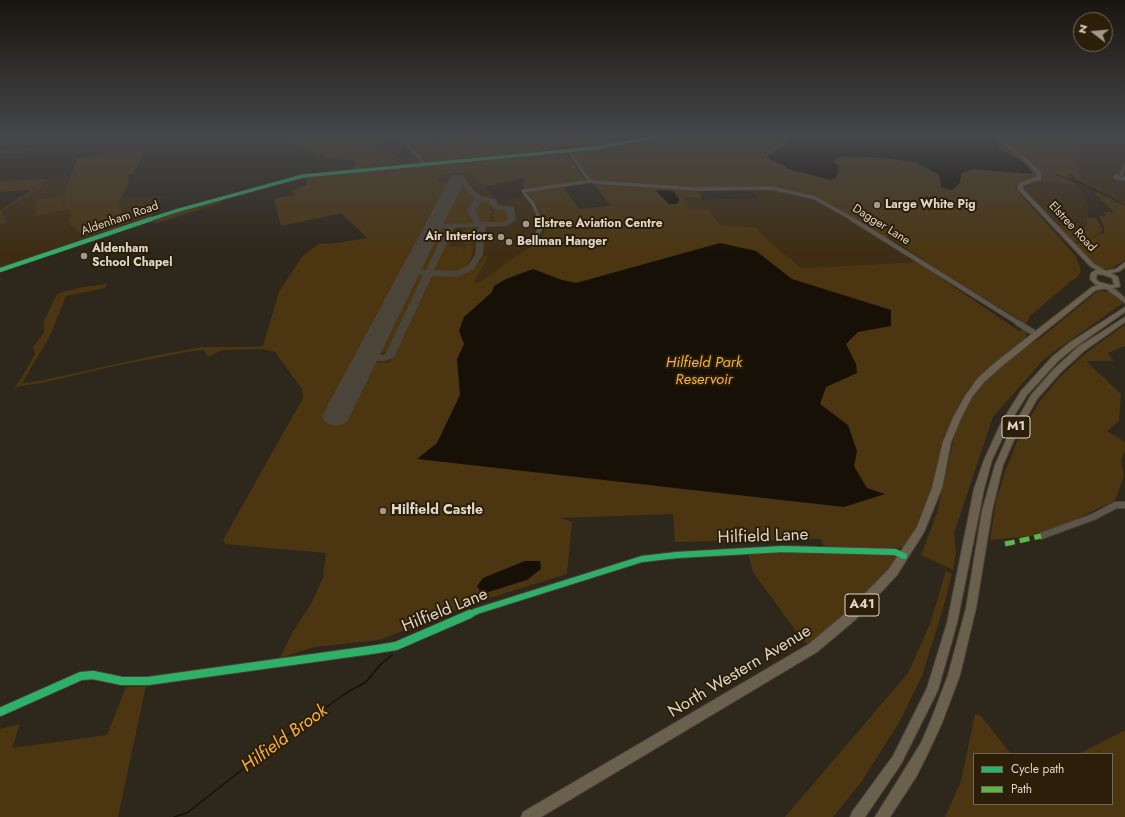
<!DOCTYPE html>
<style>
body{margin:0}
#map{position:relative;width:1125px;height:817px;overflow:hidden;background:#2e271b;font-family:Jost,sans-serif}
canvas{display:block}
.legend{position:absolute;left:973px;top:753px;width:140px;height:52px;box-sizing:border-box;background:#2c1f09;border:1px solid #746856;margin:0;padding:5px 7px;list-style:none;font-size:12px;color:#dfd6c9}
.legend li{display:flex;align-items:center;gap:8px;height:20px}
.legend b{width:20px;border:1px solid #746856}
.north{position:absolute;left:1073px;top:12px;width:40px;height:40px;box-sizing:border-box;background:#2c1f09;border:1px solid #746856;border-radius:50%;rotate:286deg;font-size:11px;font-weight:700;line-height:16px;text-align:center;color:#dfd6c9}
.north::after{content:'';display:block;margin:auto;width:14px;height:18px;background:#a1998c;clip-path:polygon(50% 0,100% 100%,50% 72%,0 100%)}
</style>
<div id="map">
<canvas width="1125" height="817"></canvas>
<ul class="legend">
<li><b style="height:5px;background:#2db169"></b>Cycle path</li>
<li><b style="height:5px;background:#58b947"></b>Path</li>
</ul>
<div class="north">N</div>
</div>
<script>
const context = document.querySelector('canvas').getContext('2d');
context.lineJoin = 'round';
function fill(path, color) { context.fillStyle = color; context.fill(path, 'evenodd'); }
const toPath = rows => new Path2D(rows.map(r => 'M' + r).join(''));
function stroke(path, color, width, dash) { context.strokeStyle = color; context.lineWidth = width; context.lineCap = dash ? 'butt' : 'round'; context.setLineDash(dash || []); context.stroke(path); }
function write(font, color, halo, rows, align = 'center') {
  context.font = font + ' Jost,sans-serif'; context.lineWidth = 4; context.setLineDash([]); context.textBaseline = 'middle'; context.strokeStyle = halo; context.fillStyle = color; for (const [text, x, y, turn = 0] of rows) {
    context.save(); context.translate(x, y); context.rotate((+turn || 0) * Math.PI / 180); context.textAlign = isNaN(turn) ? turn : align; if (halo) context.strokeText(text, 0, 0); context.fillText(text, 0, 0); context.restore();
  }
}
const built = toPath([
 [407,137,648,137,606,147,428,163,409,145],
 [1086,137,1125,137,1125,202,1096,192,1094,189,1080,182,1075,153],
 [146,149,134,173,128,176,129,183,121,198,165,196,155,207,151,218,0,268,0,224,6,223,2,211,40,189,46,179,70,177,77,158],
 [417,156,423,163,391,167,390,165,397,164,395,161],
 [483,160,526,178,485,187,499,202,524,196,527,199,537,218,537,229,529,246,467,293,410,349,225,544,223,540,303,398,302,389,275,352,265,346,324,245,368,239,328,201],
 [1035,181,1076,185,1081,189,1088,207,1087,227,1059,226,1026,190,1024,186],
 [748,189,768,189,807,197,825,204,917,262,801,268,760,233,757,227,720,225,708,209,689,209,682,197,701,198,702,200,759,198]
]);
const green = toPath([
 [22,137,24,137,16,141,5,150,14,151,80,141,77,144,73,143,36,148,20,154,0,153,14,141],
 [280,137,403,137,403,138,378,144,386,153,391,153,400,160,396,161,397,164,390,165,391,167,354,171,355,161,332,159,286,141],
 [447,137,505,138,482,138,478,141,478,144,487,144,492,146,540,141,547,150,547,152,428,163,414,149,426,145,425,142,428,140],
 [548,137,605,137,597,139,606,147,584,149,567,147],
 [657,137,993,137,1021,157,1039,175,1038,178,1018,186,1014,185,1020,194,1076,256,1081,270,1078,277,1071,281,1030,316,1026,324,932,266,889,237,884,238,833,206,814,196,779,189,704,188,593,181,591,180,571,152,608,148],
 [996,137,1086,137,1075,153,1080,182,1070,172,1068,174,1070,180,1076,185,1035,181,1043,178,1040,172,1032,163],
 [146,149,134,173,128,176,129,183,119,202,122,212,132,221,84,237,74,227,70,225,69,220,73,215,69,209,65,209,64,195,77,158],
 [567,153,586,181,524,189,522,185,526,178,485,187,470,172,441,174,438,182,450,183,327,416,344,417,372,362,389,363,394,353,376,352,439,228,456,227,452,232,453,235,448,246,464,247,463,251,464,251,466,245,474,245,472,256,466,266,469,267,459,273,461,274,472,268,476,268,485,255,488,257,479,273,473,283,477,284,526,249,533,246,538,247,545,228,537,207,527,192,563,187,579,209,610,206,594,183,699,190,701,198,683,197,689,209,708,209,720,225,757,227,760,233,801,268,917,262,1019,331,1024,329,1027,332,1025,338,1017,346,984,372,969,388,959,404,949,428,944,435,942,449,927,506,905,547,892,549,825,548,821,539,675,542,673,514,560,518,572,522,567,574,483,600,379,640,314,647,280,658,292,633,312,602,323,577,326,553,225,544,223,540,303,398,302,389,275,352,262,349,222,350,208,357,204,350,193,351,124,364,42,383,20,386,14,389,25,372,35,354,33,347,44,333,44,321,56,296,59,293,83,287,107,284,105,288,66,296,50,336,22,383,39,381,148,357,202,347,252,347,263,346,279,292,303,255,319,244,336,243,368,238,341,213,281,226,274,199,294,195,292,190,298,189,297,187,307,185,305,177],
 [46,179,40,189,2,211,6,223,0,224,0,210,30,191,27,190,0,192,0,181],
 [461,183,464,183,470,193,477,198,470,211,476,223,441,225],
 [1096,192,1125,202,1125,260,1111,269,1103,269,1094,265,1075,244,1104,233,1104,227,1099,215,1104,217,1106,215,1103,212,1114,212,1094,193],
 [63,195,64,210,36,216,36,200],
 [480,199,488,201,495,207,489,208,492,210,490,218,491,223,478,222,475,216,473,210],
 [221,200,223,202,157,223,149,221],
 [495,210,509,210,510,219,505,222,494,223,493,218],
 [1087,217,1097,219,1102,229,1101,233,1083,241,1074,242,1059,226,1087,227],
 [469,226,475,226,472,244,464,244,465,240,456,239,457,236,461,235],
 [1098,291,1112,292,1123,303,1044,359,993,417,954,533,956,551,953,570,921,555,937,513,957,424,976,390,989,375,1020,351,1042,337],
 [1125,325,1125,346,1108,353,1114,361,1086,361,1121,394,1119,421,1107,431,1125,442,1125,451,1121,461,1124,476,1115,501,1056,528,1032,536,990,540,996,501,1006,469,1021,432,1040,401,1058,379,1080,358,1098,344],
 [784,551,893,554,897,558,896,562,863,600,826,631,807,644,798,634,753,572,748,553],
 [946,571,952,574,942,612,922,676,900,721,862,781,833,817,785,817,908,673,930,624],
 [146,686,118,817,0,817,0,729,20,724,12,748,107,735,126,687],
 [975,714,981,716,1011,754,974,754,974,804,1112,804,1112,754,1079,754,1125,730,1125,817,945,817,961,781]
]);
const water = toPath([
 [796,137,987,137,994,140,1001,150,1020,159,1030,169,1032,174,974,169,962,173,959,184,952,190,941,187,940,179,938,174,915,162,882,158,839,156,832,162,838,164,839,171,835,179,830,180,789,169,781,164,766,158],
 [660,190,673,191,679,199,679,202,676,204,669,204,656,191],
 [720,243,756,251,792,279,891,310,891,326,858,332,846,344,856,364,857,373,826,387,820,404,848,425,857,451,854,466,867,488,885,494,844,507,417,459,437,443,460,395,457,359,464,344,459,331,464,317,492,292,494,286,506,279,533,269,562,280,576,283],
 [525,561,540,561,541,569,527,580,482,594,477,586,483,578]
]);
const streamFar1 = toPath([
 [767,158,764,154,777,137],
 [1056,175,1081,183,1125,205]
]);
const stream = toPath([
 [174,817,187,813,267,750,346,693,366,682,380,665,392,655]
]);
const taxiway = toPath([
 [465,180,467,181,474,191,481,196,495,199,499,205,514,207,516,220,507,226,486,227,483,255,474,269,457,277,432,276,394,357,385,361,374,361,365,358,363,353,368,350,372,351,375,355,383,355,386,353,423,275,409,275,405,272,409,269,426,270,446,228,436,228,431,223,432,221,438,221,441,224,474,223,467,211,475,198,469,193,463,184,455,185,452,183,455,181,465,180],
 [481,201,489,203,494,209,507,211,508,219,505,222,483,222,480,221,475,211,481,201],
 [478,227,475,255,468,265,456,271,434,270,454,228,478,227]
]);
const runway = toPath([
 [457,175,463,176,465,180,350,416,346,423,336,426,326,423,322,416,449,180,451,176,457,175]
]);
const minorFar4 = toPath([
 [405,137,409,147,426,165],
 [569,151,588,179,593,182,698,189,772,188,815,198,854,220],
 [1121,174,1125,166],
 [1117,176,1115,177,1122,179,1125,179,1124,177],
 [148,220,179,210,303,176,596,148,652,137],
 [540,220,533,204,523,191,591,181]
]);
const minorFar3 = toPath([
 [852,219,1020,324],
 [533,245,541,226,540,219],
 [0,270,151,219]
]);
const minorFar2 = toPath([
 [1018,323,1036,334]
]);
const minorFar1 = toPath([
 [1041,536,1093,517,1116,505,1125,505],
 [468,615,477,611,642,559,677,555,783,549,895,552,904,556]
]);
const minor = toPath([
 [0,712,81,676,93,675,122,681,148,681,371,650,396,646,470,614]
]);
const major = toPath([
 [993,137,998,137,1027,159,1041,173,1041,179,1024,185,1022,188,1094,264,1106,271,1106,273,1102,273,1090,266,1018,189,1018,186,1020,183,1037,177,1037,174,1025,161,993,137],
 [1107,285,1116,290,1125,298,1125,303,1105,288,1104,287,1107,285]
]);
const highway = toPath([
 [1125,262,1125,267,1120,271,1111,273,1118,277,1120,286,1119,287,1096,290,1002,366,984,382,972,397,961,418,951,442,942,488,924,532,897,575,855,620,817,652,541,817,521,817,523,812,809,644,847,612,889,569,917,527,932,488,943,442,953,418,965,396,978,378,996,362,1092,287,1098,285,1095,284,1090,279,1091,273,1096,270,1105,271,1116,269,1125,262],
 [1097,274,1104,275,1112,278,1114,285,1110,285,1099,282,1096,279,1097,274],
 [1125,307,1125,312,1075,347,1058,361,1027,395,1009,424,992,460,984,489,957,623,938,690,901,764,865,817,850,817,852,812,893,756,927,688,947,623,974,489,984,460,1001,423,1021,391,1052,357,1069,343,1125,307],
 [1125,317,1125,322,1084,351,1060,373,1037,399,1014,440,1003,465,992,511,976,608,960,675,942,723,929,751,916,777,890,817,875,817,921,743,931,720,948,675,966,608,982,511,995,465,1006,440,1031,395,1054,369,1078,347,1125,317]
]);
const quiet = toPath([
 [1005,544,1041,536]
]);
const cyclewayFar3 = toPath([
 [148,220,179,210,303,176,596,148,652,137]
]);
const cyclewayFar2 = toPath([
 [0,270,151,219]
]);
const cyclewayFar1 = toPath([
 [468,615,477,611,642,559,677,555,783,549,895,552,904,556]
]);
const cycleway = toPath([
 [0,712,81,676,93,675,122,681,148,681,371,650,396,646,470,614]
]);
const markers = [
 [877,205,4,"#a1998c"],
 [526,224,4,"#a1998c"],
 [501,237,4,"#a1998c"],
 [509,242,4,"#a1998c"],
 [84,256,4,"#a1998c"],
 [383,511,4,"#a1998c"]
];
const farPoinames = [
 ["Large White Pig",885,205],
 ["Elstree Aviation Centre",534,224],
 ["Air Interiors",493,237,"right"],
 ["Bellman Hanger",517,242],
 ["Aldenham",92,249],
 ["School Chapel",92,263]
];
const farStreetnames = [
 ["Aldenham Road",120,219,-19],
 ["Dagger Lane",881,225,32],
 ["Elstree Road",1072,227,47]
];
const shields = [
 [1016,427,28],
 [862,605,34]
];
const shieldNames = [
 ["M1",1016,427],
 ["A41",862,605]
];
const poiNames = [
 ["Hilfield Castle",391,511]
];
const waterNames = [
 ["Hilfield Park",704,363],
 ["Reservoir",704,380]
];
const nearStreetnames = [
 ["Hilfield Lane",763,537,-2],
 ["Hilfield Lane",445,611,-22],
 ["North Western Avenue",740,672,-31]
];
const nearWaternames = [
 ["Hilfield Brook",285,739,-36]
];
fill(built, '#3e2d13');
fill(green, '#4c3611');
fill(water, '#171006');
stroke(streamFar1, '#171006', 1);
stroke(stream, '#171006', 1.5);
fill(taxiway, '#4a4439');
fill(runway, '#4a4439');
stroke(minorFar4, '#494239', 4);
stroke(minorFar3, '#494239', 5.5);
stroke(minorFar2, '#494239', 7);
stroke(minorFar1, '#494239', 8);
stroke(minor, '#494239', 10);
stroke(major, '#494239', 2);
stroke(highway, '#494239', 2);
stroke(minorFar4, '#5c554a', 3);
stroke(minorFar3, '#5c554a', 4);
stroke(minorFar2, '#5c554a', 5);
stroke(minorFar1, '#5c554a', 6);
stroke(minor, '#5c554a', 8);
fill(major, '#645b4b');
fill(highway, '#6b604e');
stroke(quiet, '#58b947', 5, [10, 5]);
stroke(cyclewayFar3, '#2db169', 3);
stroke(cyclewayFar2, '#2db169', 4);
stroke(cyclewayFar1, '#2db169', 6);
stroke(cycleway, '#2db169', 8);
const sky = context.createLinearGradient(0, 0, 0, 252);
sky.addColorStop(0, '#19150f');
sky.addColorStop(0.54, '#46474a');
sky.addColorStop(1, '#46474a00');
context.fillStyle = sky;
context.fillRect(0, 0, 1125, 252);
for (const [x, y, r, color] of markers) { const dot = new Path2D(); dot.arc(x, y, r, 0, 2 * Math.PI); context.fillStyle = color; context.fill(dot); stroke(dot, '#2c1f09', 1.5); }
write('bold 12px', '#dfd6c9', '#2c1f09', farPoinames, 'left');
write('12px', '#dfd6c9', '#2c1f09', farStreetnames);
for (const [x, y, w] of shields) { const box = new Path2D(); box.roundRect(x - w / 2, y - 11, w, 22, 3); context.fillStyle = '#2c1f09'; context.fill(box); stroke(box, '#dfd6c9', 1); }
write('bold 13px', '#dfd6c9', null, shieldNames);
write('bold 14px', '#dfd6c9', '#2c1f09', poiNames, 'left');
write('italic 15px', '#f6b03b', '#2c1f09', waterNames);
write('17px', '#dfd6c9', '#2c1f09', nearStreetnames);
write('italic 18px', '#f6b03b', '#2c1f09', nearWaternames);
</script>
